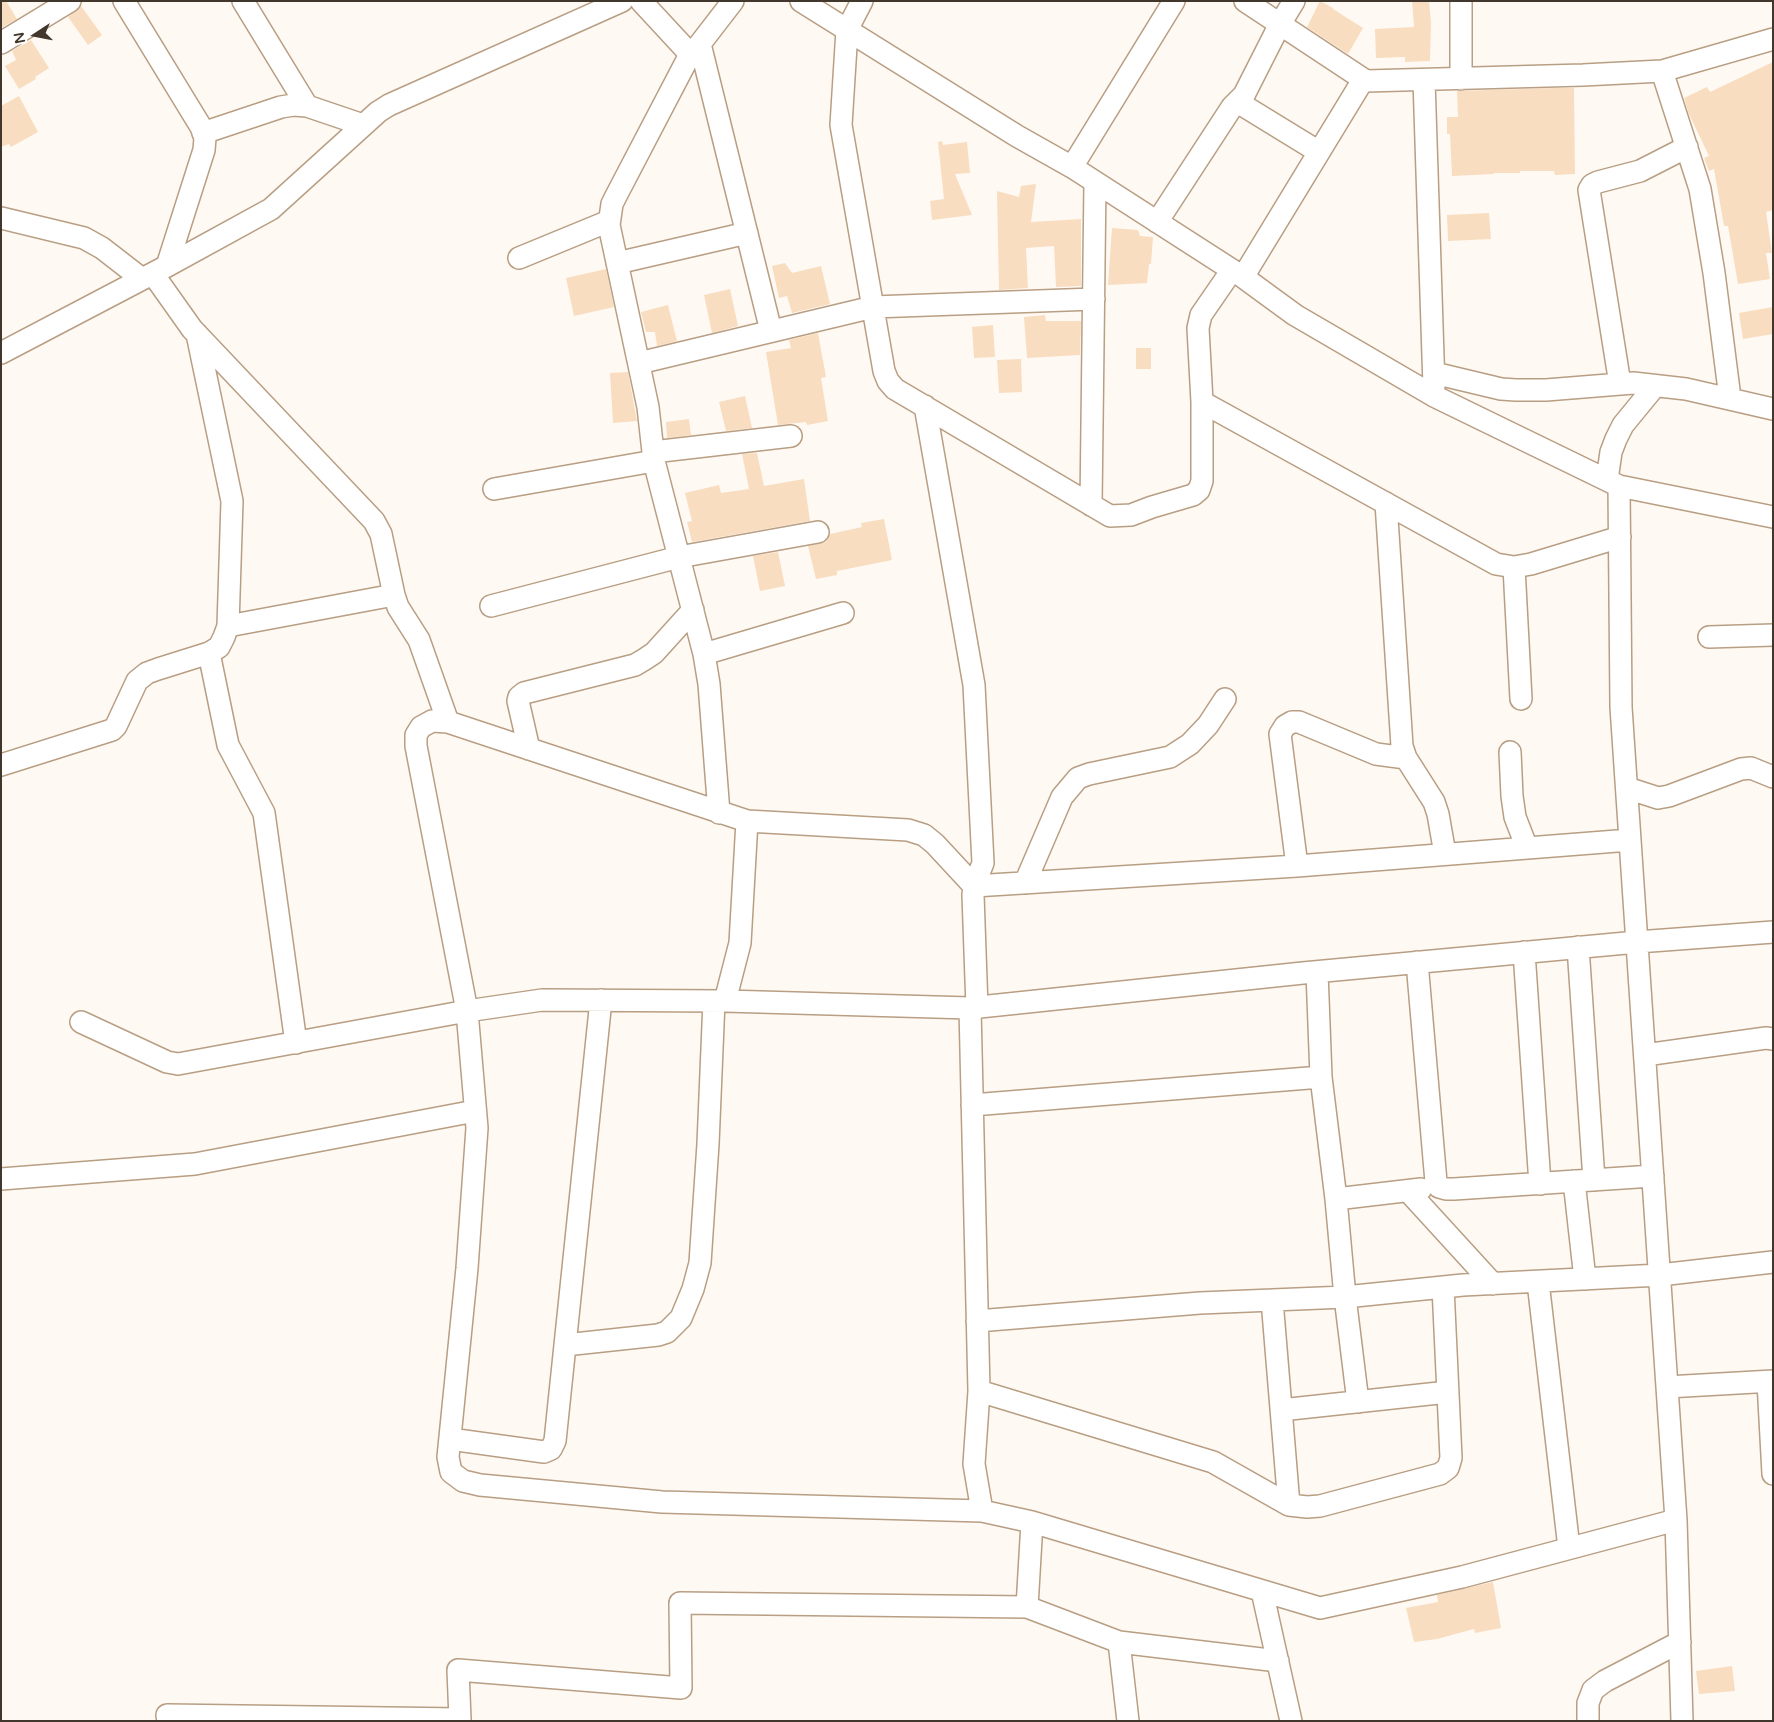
<!DOCTYPE html>
<style>
body{margin:0}
#map{position:relative;width:1774px;height:1722px;overflow:hidden;background:#fff9f3;font-family:"Varela Round",sans-serif}
canvas{display:block}
.frame{position:absolute;inset:0;border:2px solid #42372c;pointer-events:none}
.north{position:absolute;left:10px;top:10px;width:50px;height:50px;-webkit-text-stroke:4px #fff;paint-order:stroke;rotate:259deg;font-size:14px;font-weight:700;line-height:20px;text-align:center;color:#42372c}
.north::after{content:'';display:block;margin:auto;width:18px;height:22px;background:#42372c;clip-path:polygon(50% 0,100% 100%,50% 72%,0 100%)}
</style>
<div id="map">
<canvas width="1774" height="1722"></canvas>
<div class="frame"></div>
<div class="north">N</div>
</div>
<script>
const context = document.querySelector('canvas').getContext('2d');
context.lineJoin = 'round';
function fill(path, color) { context.fillStyle = color; context.fill(path, 'evenodd'); }
const toPath = rows => new Path2D(rows.map(r => 'M' + r).join(''));
function stroke(path, color, width, dash) { context.strokeStyle = color; context.lineWidth = width; context.lineCap = dash ? 'butt' : 'round'; context.setLineDash(dash || []); context.stroke(path); }
const building = toPath([
 [1,1,6,1,17,19,1,28],
 [1320,1,1333,8,1333,9,1363,28,1348,54,1307,27],
 [1412,1,1429,1,1431,23,1430,61,1405,62,1405,57,1376,58,1375,29,1414,27],
 [81,6,102,35,88,45,68,17],
 [31,40,49,68,35,77,36,79,19,89,5,66,16,60,12,51],
 [1773,62,1773,210,1766,212,1772,253,1766,253,1770,279,1738,284,1728,226,1724,226,1714,169,1709,171,1704,158,1709,156,1689,114,1684,98,1707,87,1710,92],
 [1553,88,1574,88,1575,174,1555,175,1554,171,1520,171,1520,173,1494,173,1494,174,1452,176,1450,134,1447,134,1447,117,1458,117,1457,91],
 [19,96,38,132,11,147,9,144,1,147,1,106],
 [942,141,943,145,967,142,970,173,955,174,972,215,932,220,930,201,944,199,938,142],
 [1036,184,1031,222,1081,219,1081,286,1056,287,1054,246,1026,248,1028,288,999,290,997,191,1019,197,1021,186],
 [1489,213,1491,239,1448,241,1447,215],
 [1112,228,1138,230,1140,236,1153,237,1151,264,1149,264,1147,283,1108,285],
 [785,263,792,273,821,266,830,304,792,313,787,296,779,298,772,266],
 [606,269,614,307,574,316,566,278],
 [730,289,738,326,712,333,704,295],
 [668,305,677,341,657,346,655,332,646,332,641,312],
 [1773,307,1773,334,1743,339,1739,313],
 [1045,315,1046,321,1081,321,1080,355,1027,358,1024,317],
 [993,325,995,357,974,358,972,327],
 [818,333,826,377,821,378,828,421,807,425,806,422,778,425,766,352,791,348,789,340],
 [1136,348,1151,348,1151,369,1136,369],
 [1021,359,1022,392,999,393,997,360],
 [628,372,637,421,613,423,610,373],
 [745,396,752,428,726,431,719,402],
 [689,419,691,435,667,438,666,422],
 [757,453,764,486,804,479,810,521,692,542,687,522,692,521,685,493,719,485,721,493,749,489,742,454],
 [884,519,892,560,837,571,837,575,816,579,808,546,826,542,830,534,862,527,861,523],
 [778,552,785,586,760,591,753,556],
 [1493,1582,1501,1628,1475,1633,1474,1629,1437,1639,1414,1642,1406,1608,1438,1602,1437,1595],
 [1732,1666,1735,1691,1699,1694,1696,1671]
]);
const minor = toPath([
 [124,1,201,127,205,138,204,150,167,266],
 [243,1,307,106],
 [641,1,691,55],
 [801,1,1017,136,1072,167,1243,277,1295,315,1434,396,1619,486],
 [862,1,847,30,841,125,884,371,888,381,895,389,1110,516,1131,515,1152,507,1193,495,1199,490,1202,481,1202,402,1198,328,1201,315,1232,270],
 [1245,1,1366,81,1583,75,1662,71,1773,39],
 [1461,1,1461,79],
 [1,43,70,1],
 [700,44,771,331],
 [1662,71,1700,189,1714,273,1730,398],
 [1424,80,1434,387],
 [1232,107,1244,95,1280,24,1294,1],
 [203,133,281,107,294,105,307,106,363,125],
 [1072,167,1174,1],
 [1,218,84,238,102,248,142,279],
 [1157,222,1232,107,1238,105,1244,106,1319,152],
 [519,258,609,221],
 [617,263,747,233],
 [153,274,192,329,374,521,381,534,394,595,398,607,419,640,448,722],
 [1243,277,1363,80],
 [1,353,167,266,271,209,378,112,389,105,622,1],
 [639,363,873,307,1094,299],
 [1434,373,1501,389,1516,390,1546,390,1633,383,1686,389,1773,409],
 [1620,384,1589,190,1592,185,1598,182,1640,171,1687,147],
 [1202,402,1496,564,1514,567,1531,564,1620,537],
 [925,406,974,685,983,863,974,886,973,895,977,1008],
 [653,452,791,436],
 [1607,480,1611,452,1616,439,1623,425,1655,386],
 [494,489,654,461],
 [1386,503,1402,746,1406,758,1434,802,1438,814,1445,854],
 [1091,505,1095,182],
 [1514,567,1521,699],
 [491,606,679,557,818,532],
 [228,626,394,595],
 [1709,637,1773,635],
 [209,653,228,745,264,813,296,1043],
 [704,654,843,613],
 [529,749,518,701,519,697,524,693,635,665,645,659,654,653,693,610],
 [1510,752,1512,796,1515,817,1527,848],
 [1,765,112,730,116,726,137,681,147,673,158,669,209,653,219,647,224,637,228,626,232,501,197,334],
 [1627,788,1658,798,1669,796,1741,769,1751,768,1773,777],
 [719,813,709,684,704,654,654,461,648,407,609,225,612,204,616,196,686,62,733,1],
 [1297,866,1280,734,1285,726,1292,722,1299,722,1376,754,1406,758],
 [1025,883,1062,797,1078,778,1089,774,1170,757,1190,744,1208,725,1225,699],
 [1578,947,1594,1180],
 [1524,952,1540,1184],
 [1417,962,1436,1182,1439,1187,1446,1189,1454,1189,1653,1176],
 [1317,972,1321,1077,1336,1199,1345,1297,1358,1402],
 [725,1001,740,943,747,821],
 [970,1008,979,1391,974,1464,982,1511],
 [81,1022,167,1062,178,1064,467,1011,542,1000,725,1001,970,1008,1303,973,1637,942,1773,932],
 [1645,1055,1766,1038,1773,1039],
 [972,1105,1321,1077],
 [1,1179,195,1164,475,1111],
 [1574,1181,1585,1279],
 [1408,1191,1493,1284],
 [1336,1199,1421,1189],
 [1538,1282,1569,1548],
 [1272,1300,1289,1505],
 [977,1321,1200,1303,1345,1297,1463,1285,1660,1275,1773,1262],
 [565,1345,658,1335,667,1332,681,1318,693,1289,700,1263,708,1144,714,1001],
 [1768,1382,1773,1474],
 [1667,1387,1773,1381],
 [979,1391,1213,1462,1289,1505,1307,1507,1320,1506,1440,1474,1448,1468,1451,1458,1443,1287],
 [1281,1410,1448,1392],
 [450,1439,544,1452,551,1449,555,1441,601,1000],
 [1676,1520,1621,707,1619,486,1773,517],
 [1032,1522,982,1511,662,1502,480,1485,463,1481,451,1472,448,1457,467,1268,477,1128,467,1011,416,746,416,735,421,727,432,721,448,722,747,821,908,830,924,835,935,844,974,886,1297,866,1630,840],
 [1262,1591,1291,1721],
 [1027,1607,1119,1642,1278,1661],
 [1119,1642,1128,1721],
 [168,1721,167,1715,460,1719,458,1670,681,1688,680,1603,1027,1607,1032,1522,1320,1608,1462,1577,1676,1520,1682,1721],
 [1588,1721,1588,1703,1593,1690,1605,1681,1680,1642]
]);
fill(building, '#f9ddc0');
stroke(minor, '#b89e83', 24);
stroke(minor, '#fff', 21);
</script>
